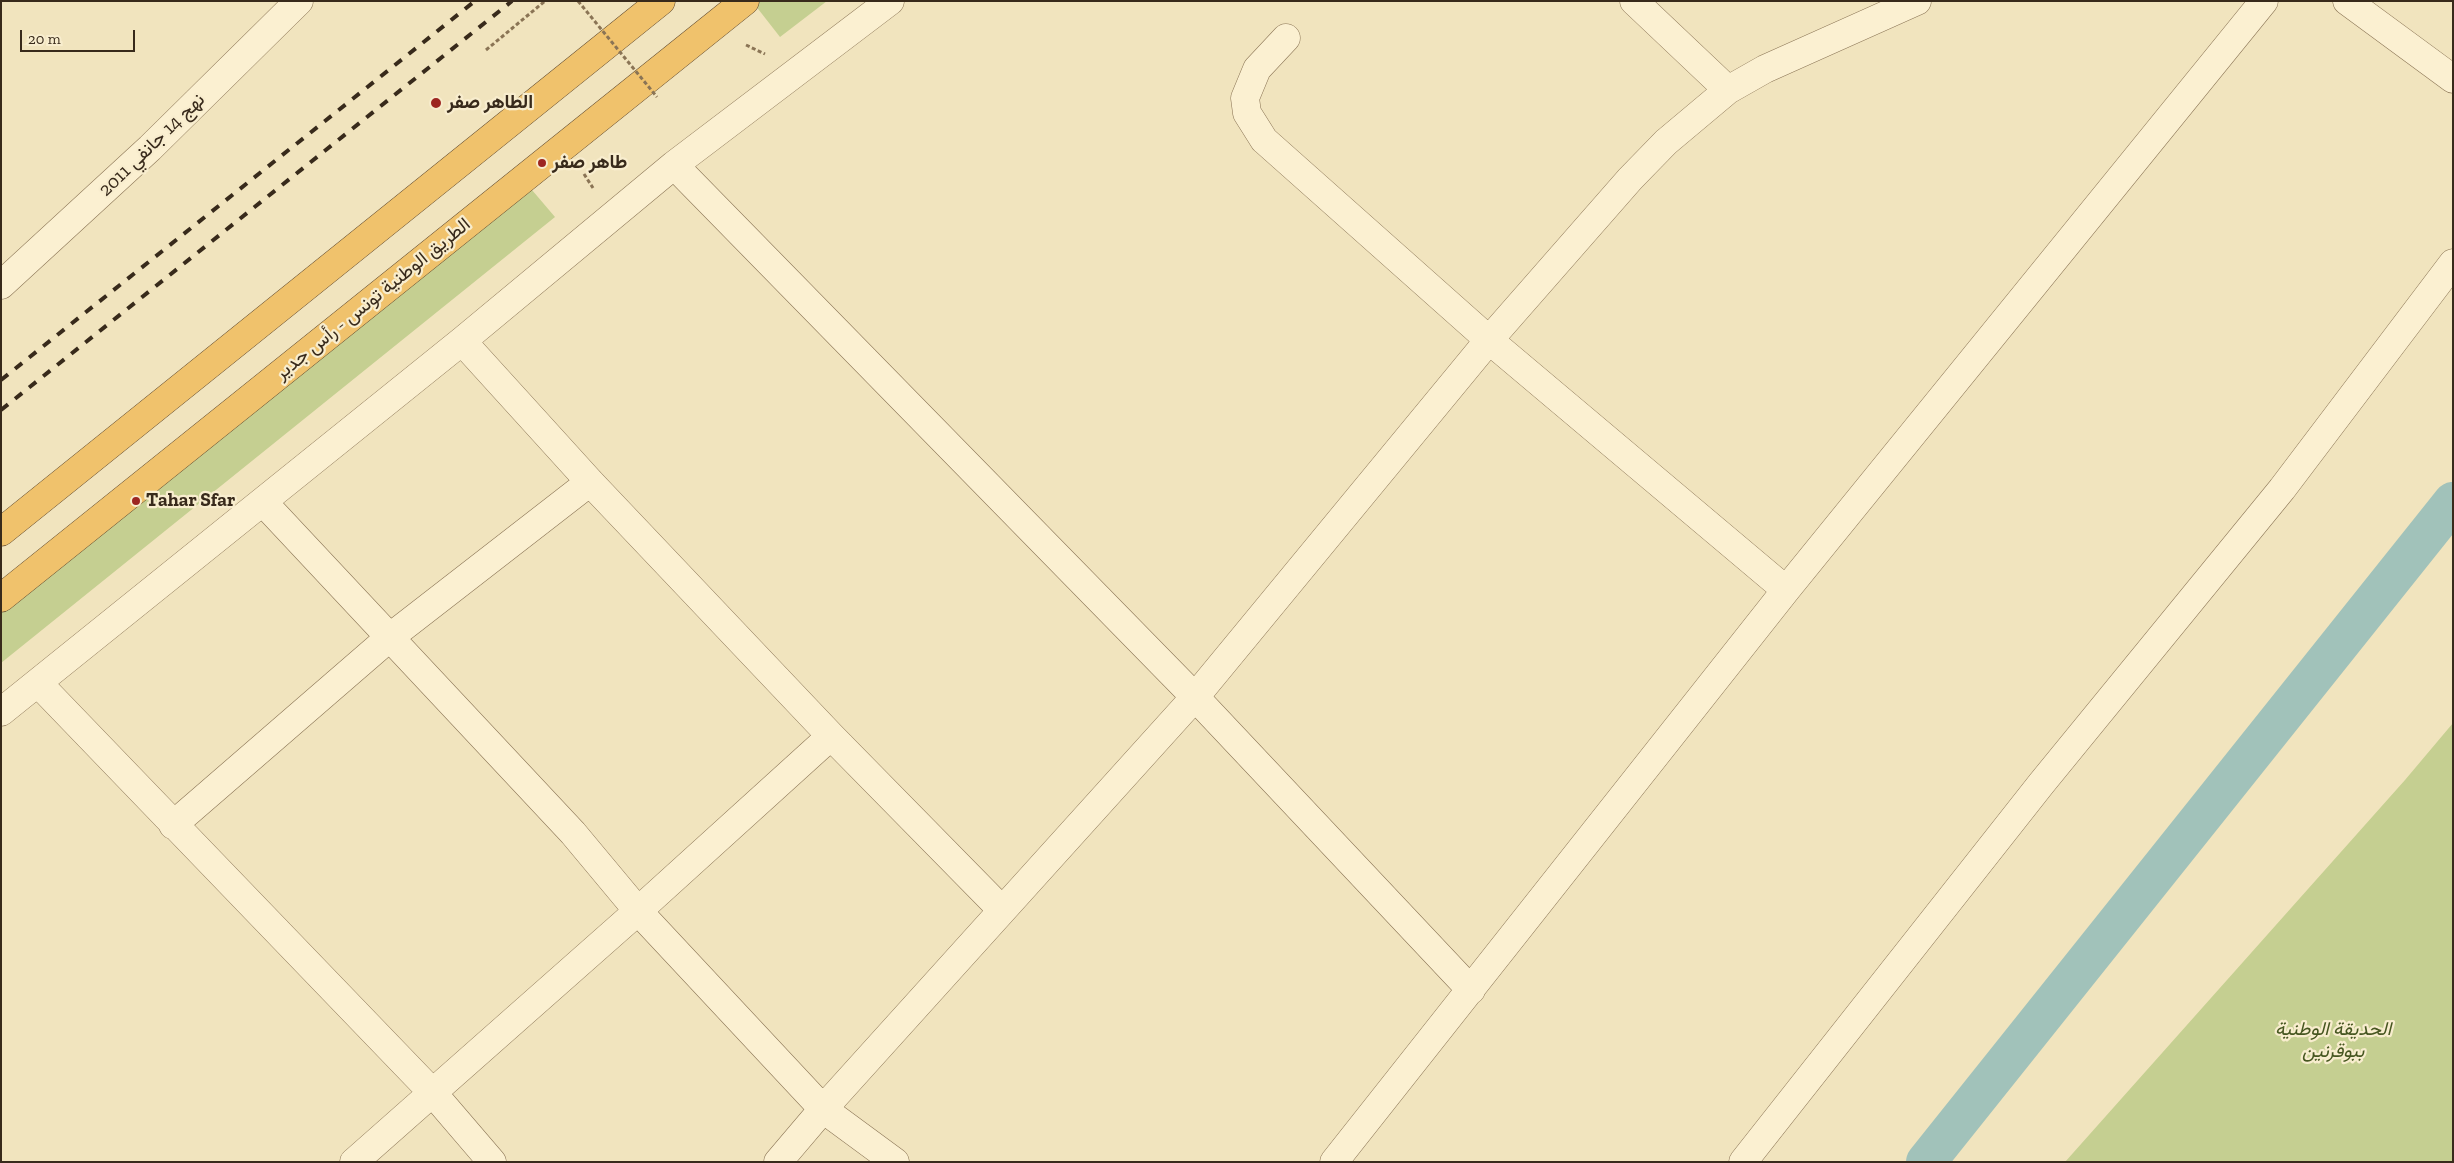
<!DOCTYPE html>
<meta charset="utf-8">
<style>
body{margin:0}
#map{position:relative;width:2454px;height:1163px;overflow:hidden;background:#f1e4be;font-family:"Zilla Slab",serif}
canvas{display:block}
.frame{position:absolute;inset:0;border:2px solid #382a1b;pointer-events:none}
.scale{position:absolute;left:20px;top:30px;width:115px;height:22px;box-sizing:border-box;border:2px solid #382a1b;border-top:0;padding-left:6px;font-size:15px;line-height:18px;white-space:nowrap;color:#382a1b;-webkit-text-stroke:4px #f8edce;paint-order:stroke}
</style>
<div id="map">
<canvas width="2454" height="1163"></canvas>
<div class="frame"></div>
<div class="scale">20 m</div>
</div>
<script>
const context = document.querySelector('canvas').getContext('2d');
context.lineJoin = 'round';
function fill(path, color) { context.fillStyle = color; context.fill(path, 'evenodd'); }
const toPath = rows => new Path2D(rows.map(r => 'M' + r).join(''));
function stroke(path, color, width, dash) { context.strokeStyle = color; context.lineWidth = width; context.lineCap = dash ? 'butt' : 'round'; context.setLineDash(dash || []); context.stroke(path); }
function write(font, color, halo, rows, align = 'center') {
  context.font = font + ' "Zilla Slab",Vazirmatn,serif'; context.lineWidth = 4.5; context.setLineDash([]); context.textBaseline = 'middle'; context.strokeStyle = halo; context.fillStyle = color; for (const [text, x, y, turn = 0] of rows) {
    context.save(); context.translate(x, y); context.rotate((+turn || 0) * Math.PI / 180); context.textAlign = isNaN(turn) ? turn : align; if (halo) context.strokeText(text, 0, 0); context.fillText(text, 0, 0); context.restore();
  }
}
const green = toPath([
 [760,1,827,1,780,37,755,5],
 [532,190,555,217,1,663,1,609],
 [2453,723,2453,1162,2065,1162,2405,780]
]);
const canal = toPath([
 [1926,1162,2453,502]
]);
const path = toPath([
 [746,45,765,54],
 [486,50,545,1],
 [584,174,593,188]
]);
const minor = toPath([
 [1634,1,1728,90],
 [2347,1,2453,79],
 [1286,38,1257,69,1245,98,1247,113,1264,140,1489,340,1786,590],
 [674,165,1195,697,1471,990],
 [1,285,150,148,299,1],
 [462,341,590,482,831,736,1002,910],
 [263,502,573,833,638,911,823,1109,895,1162],
 [38,683,432,1092,492,1162],
 [1,712,462,341,674,165,890,1],
 [173,825,389,638,590,482],
 [354,1162,638,911,831,736],
 [778,1162,823,1109,1195,697,1489,340,1630,179,1666,142,1728,90,1765,69,1917,1],
 [1334,1162,1786,590,2264,1],
 [1743,1162,2041,784,2282,489,2453,263]
]);
const trunk = toPath([
 [1,532,661,1],
 [1,598,745,1]
]);
const rail = toPath([
 [1,380,475,1],
 [1,410,512,1]
]);
const pathBridge = toPath([
 [578,1,657,97]
]);
const markers = [
 [436,103,6,"#9d2621"],
 [542,163,5,"#9d2621"],
 [136,501,5,"#9d2621"]
];
const poiNames = [
 ["الطاهر صفر",447,103],
 ["طاهر صفر",552,163],
 ["Tahar Sfar",146,501]
];
const streetNames = [
 ["نهج 14 جانفي 2011",152,145,-44],
 ["الطريق الوطنية تونس - رأس جدير",373,299,-39]
];
const parkNames = [
 ["الحديقة الوطنية",2333,1030],
 ["ببوقرنين",2333,1052]
];
fill(green, '#c5cf91');
stroke(canal, '#a1c2ba', 40);
stroke(minor, '#8a7455', 29);
stroke(trunk, '#57412a', 29);
stroke(path, '#8a7455', 3, [4, 2.5]);
stroke(minor, '#fbf0d1', 28);
stroke(trunk, '#f0c26c', 28);
stroke(rail, '#382a1b', 4, [9, 9]);
stroke(pathBridge, '#8a7455', 3, [4, 2.5]);
for (const [x, y, r, color] of markers) { const dot = new Path2D(); dot.arc(x, y, r, 0, 2 * Math.PI); context.fillStyle = color; context.fill(dot); stroke(dot, '#f8edce', 2); }
write('bold 19px', '#382a1b', '#f8edce', poiNames, 'left');
write('19px', '#382a1b', '#f8edce', streetNames);
write('italic 19px', '#465620', '#f8edce', parkNames);
</script>
